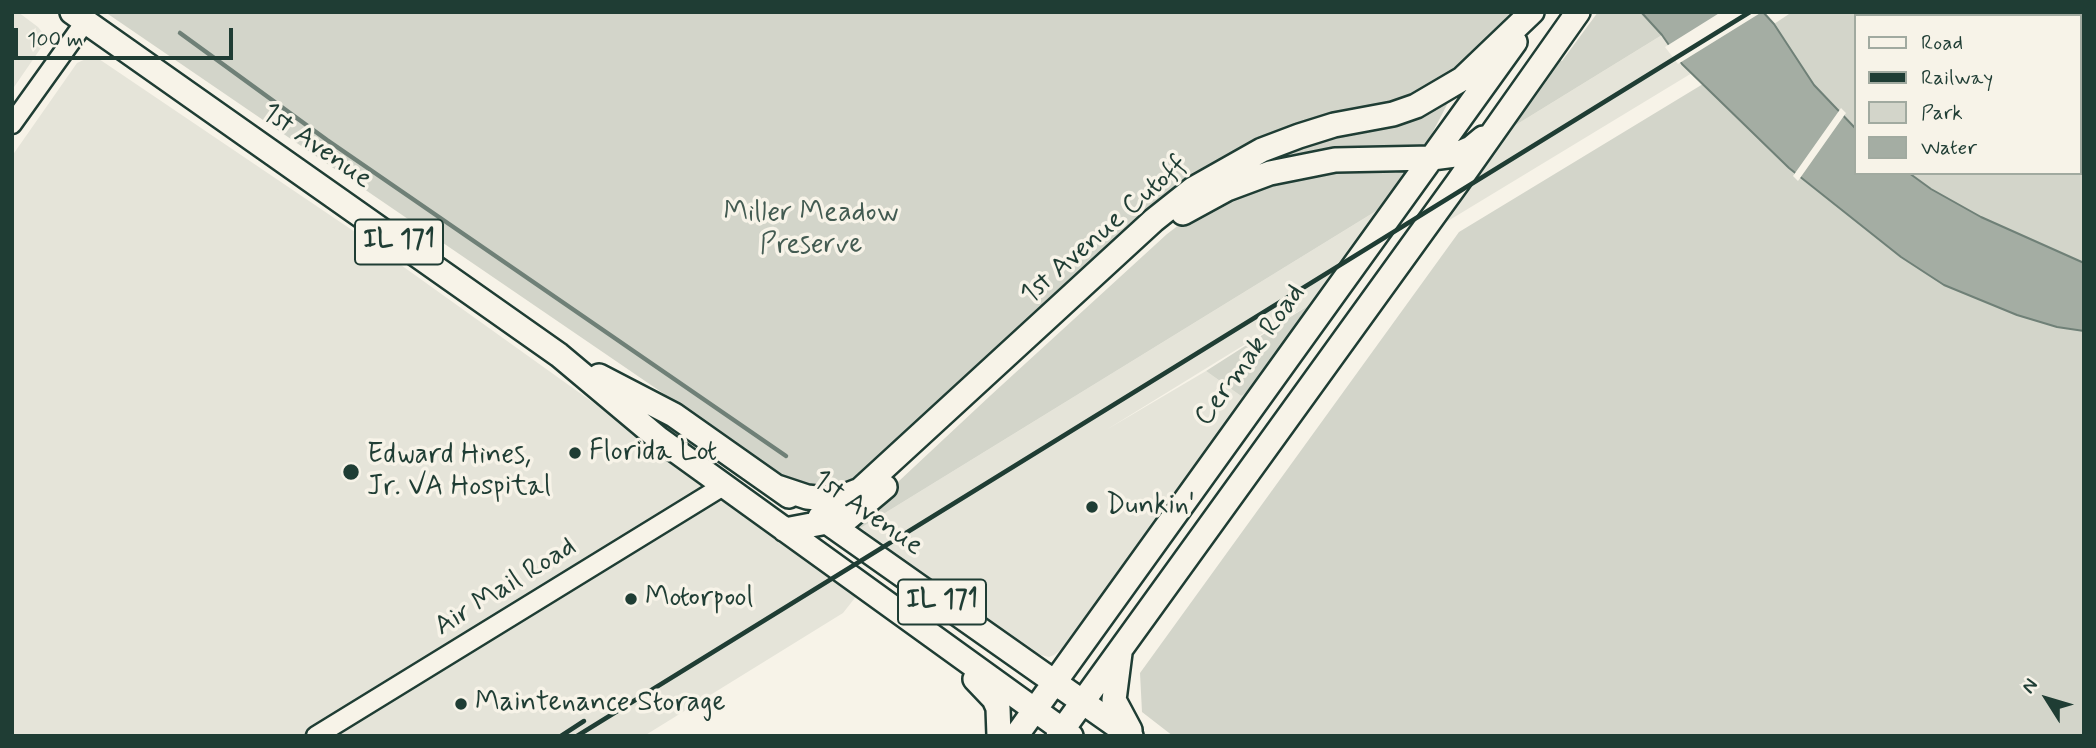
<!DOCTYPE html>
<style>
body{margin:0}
#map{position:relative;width:2096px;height:748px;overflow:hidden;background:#f7f3e8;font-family:Mynerve,sans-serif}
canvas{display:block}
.frame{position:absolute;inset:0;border:14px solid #1f3d34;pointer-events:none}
.legend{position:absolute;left:1854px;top:14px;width:228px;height:161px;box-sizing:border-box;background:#f7f3e8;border:2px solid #a1aaa0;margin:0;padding:9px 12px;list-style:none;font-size:21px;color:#1f3d34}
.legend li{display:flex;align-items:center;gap:14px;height:35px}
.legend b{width:35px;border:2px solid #a1aaa0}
.north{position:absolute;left:2012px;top:664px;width:70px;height:70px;-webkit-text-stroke:5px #f7f3e8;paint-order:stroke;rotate:307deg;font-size:19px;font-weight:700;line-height:28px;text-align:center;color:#1f3d34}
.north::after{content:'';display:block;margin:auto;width:24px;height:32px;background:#1f3d34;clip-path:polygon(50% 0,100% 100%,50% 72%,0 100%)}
.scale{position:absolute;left:14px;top:28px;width:219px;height:32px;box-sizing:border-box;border:4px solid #1f3d34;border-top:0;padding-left:9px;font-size:21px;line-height:24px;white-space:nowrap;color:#1f3d34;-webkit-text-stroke:5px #f7f3e8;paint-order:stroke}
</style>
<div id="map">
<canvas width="2096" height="748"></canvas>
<div class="frame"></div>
<ul class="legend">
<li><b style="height:9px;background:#f7f3e8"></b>Road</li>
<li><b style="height:9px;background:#1f3d34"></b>Railway</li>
<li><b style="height:19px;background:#d3d5ca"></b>Park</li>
<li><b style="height:19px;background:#a4ada3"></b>Water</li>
</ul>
<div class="north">N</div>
<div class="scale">100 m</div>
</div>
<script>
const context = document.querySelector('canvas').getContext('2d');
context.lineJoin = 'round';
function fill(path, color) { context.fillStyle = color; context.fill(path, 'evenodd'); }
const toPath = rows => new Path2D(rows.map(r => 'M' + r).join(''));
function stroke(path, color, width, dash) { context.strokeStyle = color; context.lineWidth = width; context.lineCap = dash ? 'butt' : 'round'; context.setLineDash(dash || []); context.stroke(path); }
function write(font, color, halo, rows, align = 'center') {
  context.font = font + ' Mynerve,sans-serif'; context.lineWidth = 7; context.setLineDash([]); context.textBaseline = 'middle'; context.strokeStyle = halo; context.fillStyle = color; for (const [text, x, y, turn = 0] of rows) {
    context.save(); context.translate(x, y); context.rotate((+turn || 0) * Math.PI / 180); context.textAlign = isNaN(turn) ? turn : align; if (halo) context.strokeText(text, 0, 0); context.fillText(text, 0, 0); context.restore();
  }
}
const built = toPath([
 [12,12,18,12,38,27,42,32,43,45,12,90],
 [1662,35,1682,64,1692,73,1438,227,1506,131],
 [96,57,352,230,802,552,858,594,843,613,644,736,12,736,12,156,77,63,88,58],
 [1381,208,1317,300,1106,430,1206,371,1241,396,1248,392,1063,648,1054,655,1049,657,1037,654,859,529]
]);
const green = toPath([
 [105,12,1513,12,1497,35,1438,88,1249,150,851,486,814,490,790,480],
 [1598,12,1641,12,1662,35,1506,131,1558,59,1562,61],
 [1792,12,2084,12,2084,263,1981,217,1931,189,1909,173,2080,173,2080,16,1856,16,1856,129,1814,85,1774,24],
 [1703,84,1789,168,1944,285,2017,315,2057,327,2084,331,2084,736,1173,736,1142,712,1140,673,1459,232],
 [1451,97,1425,147,1260,169,1257,160],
 [1313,170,1408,170,1381,208,859,529,856,527,854,525,884,495,991,395,1167,234,1196,212],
 [1317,300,1248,392,1241,396,1206,371]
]);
const water = toPath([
 [1641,12,1763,12,1774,24,1814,85,1856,129,1856,173,1909,173,1931,189,1981,217,2084,263,2084,331,2057,327,2017,315,1944,285,1901,257,1789,168,1682,64,1662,35,1641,12]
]);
const pier = toPath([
 [1721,12,1762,12,1678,64,1665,47],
 [1841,108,1846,113,1798,181,1793,176]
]);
const stream = toPath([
 [180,33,327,140,786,456]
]);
const minor = toPath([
 [12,124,85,22],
 [316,736,723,486]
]);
const major = toPath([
 [72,12,559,355,658,438,1071,736],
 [1183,213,1227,189,1270,173,1335,160,1432,158,1455,155,1471,148,1483,138],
 [599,376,674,415,789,496],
 [777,487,807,497,826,499,837,499,860,490,1154,220,1193,189,1262,150,1299,136,1334,125,1393,114,1416,106,1462,79,1532,12],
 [820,517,1131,736],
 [785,530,848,518,885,487],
 [1120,653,1114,700,1130,730],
 [975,679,994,699,998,708,999,736],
 [1016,736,1515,42],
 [1058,736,1458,182,1578,12]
]);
const rail = toPath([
 [561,736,584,721],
 [577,736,1750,12]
]);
const markers = [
 [575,453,7,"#1f3d34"],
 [351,472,9,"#1f3d34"],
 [1092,507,7,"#1f3d34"],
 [631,599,7,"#1f3d34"],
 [461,704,7,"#1f3d34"]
];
const shields = [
 [399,242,88],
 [942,602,88]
];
const shieldNames = [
 ["IL 171",399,242],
 ["IL 171",942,602]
];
const streetNames = [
 ["1st Avenue",316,147,35],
 ["1st Avenue Cutoff",1105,231,-41],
 ["Cermak Road",1251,356,-54],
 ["1st Avenue",867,514,35],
 ["Air Mail Road",506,588,-32]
];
const parkNames = [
 ["Miller Meadow",811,214],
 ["Preserve",811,246]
];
const poiNames = [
 ["Florida Lot",589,453],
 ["Edward Hines,",367,456],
 ["Jr. VA Hospital",367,488],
 ["Dunkin'",1106,507],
 ["Motorpool",645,599],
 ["Maintenance Storage",475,704]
];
fill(built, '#e5e4d9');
fill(green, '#d3d5ca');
fill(water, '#a4ada3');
stroke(water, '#6f8077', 2);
fill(pier, '#f7f3e8');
stroke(stream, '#6f8077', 4.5);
stroke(minor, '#1f3d34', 23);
stroke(major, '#1f3d34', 28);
stroke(minor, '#f7f3e8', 18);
stroke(major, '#f7f3e8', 23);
stroke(rail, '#1f3d34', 4.5);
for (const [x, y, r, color] of markers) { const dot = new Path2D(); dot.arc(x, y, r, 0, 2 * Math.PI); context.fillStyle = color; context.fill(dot); stroke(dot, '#f7f3e8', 2.5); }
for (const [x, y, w] of shields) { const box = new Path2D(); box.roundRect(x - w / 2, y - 22.5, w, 45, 5); context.fillStyle = '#f7f3e8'; context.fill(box); stroke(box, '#1f3d34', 2); }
write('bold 26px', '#1f3d34', null, shieldNames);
write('28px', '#1f3d34', '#f7f3e8', streetNames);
write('28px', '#435b52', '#f7f3e8', parkNames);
write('28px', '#1f3d34', '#f7f3e8', poiNames, 'left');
</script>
